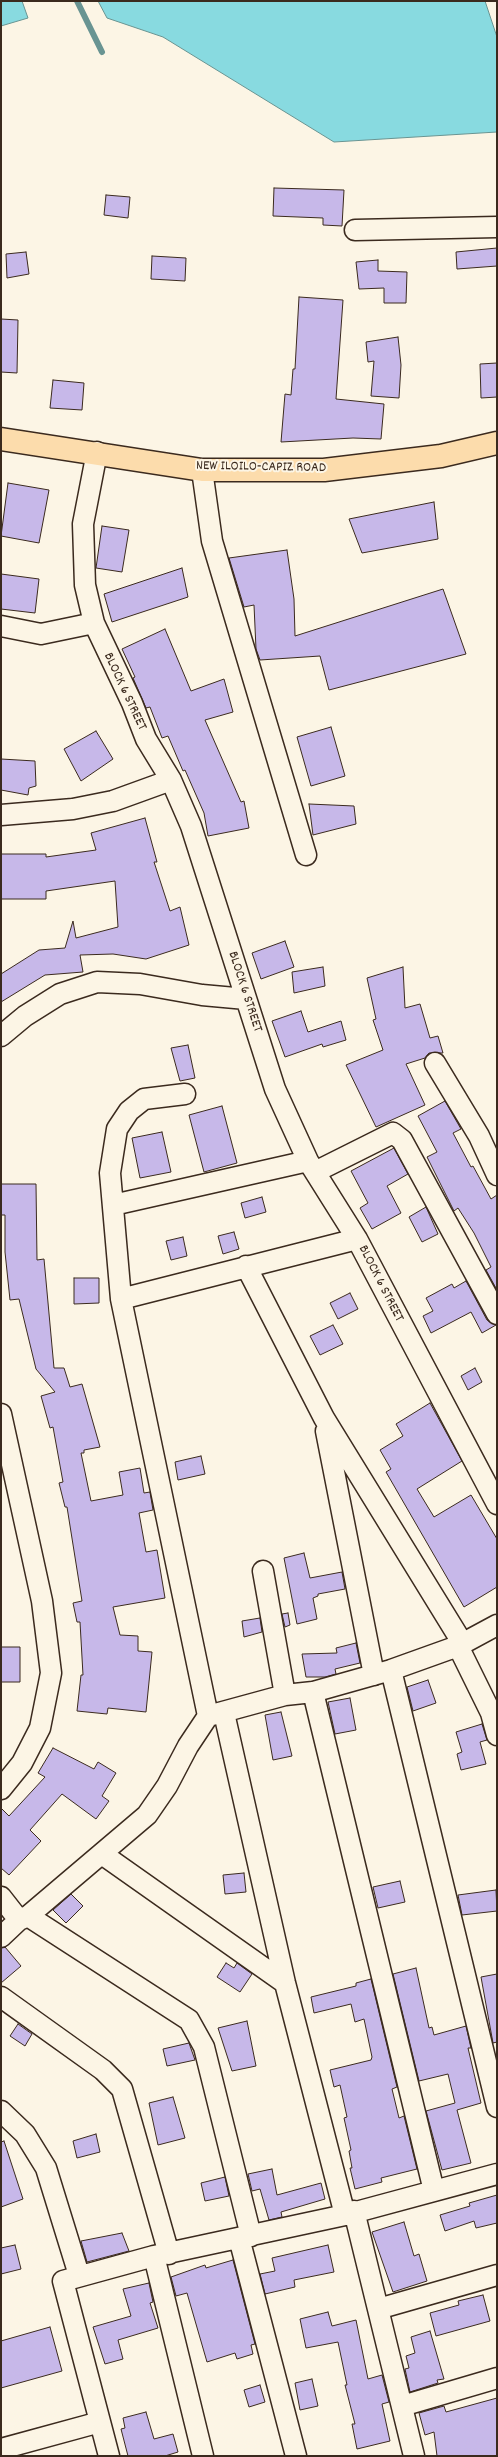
<!DOCTYPE html>
<style>
body{margin:0}
#map{position:relative;width:498px;height:2457px;overflow:hidden;background:#fcf5e5;font-family:Dekko,sans-serif}
canvas{display:block}
.frame{position:absolute;inset:0;border:2px solid #3b2a1e;pointer-events:none}
</style>
<div id="map">
<canvas width="498" height="2457"></canvas>
<div class="frame"></div>
</div>
<script>
const context = document.querySelector('canvas').getContext('2d');
context.lineJoin = 'round';
function fill(path, color) { context.fillStyle = color; context.fill(path, 'evenodd'); }
const toPath = rows => new Path2D(rows.map(r => 'M' + r).join(''));
function stroke(path, color, width, dash) { context.strokeStyle = color; context.lineWidth = width; context.lineCap = dash ? 'butt' : 'round'; context.setLineDash(dash || []); context.stroke(path); }
function write(font, color, halo, rows, align = 'center') {
  context.font = font + ' Dekko,sans-serif'; context.lineWidth = 4; context.setLineDash([]); context.textBaseline = 'middle'; context.strokeStyle = halo; context.fillStyle = color; for (const [text, x, y, turn = 0] of rows) {
    context.save(); context.translate(x, y); context.rotate((+turn || 0) * Math.PI / 180); context.textAlign = isNaN(turn) ? turn : align; if (halo) context.strokeText(text, 0, 0); context.fillText(text, 0, 0); context.restore();
  }
}
const water = toPath([
 [1,1,22,1,28,18,1,26,1,1],
 [98,1,485,1,497,37,497,132,334,142,163,37,107,18,98,1]
]);
const stream = toPath([
 [77,1,102,52]
]);
const building = toPath([
 [274,188,344,190,342,226,323,225,323,218,273,216,274,188],
 [106,195,130,197,128,218,104,215,106,195],
 [497,248,497,266,457,269,456,252,497,248],
 [26,252,29,274,7,278,6,254,26,252],
 [152,256,186,258,185,281,151,279,152,256],
 [378,260,378,271,407,272,406,303,384,303,384,288,359,289,356,262,378,260],
 [299,297,343,300,336,399,384,404,381,439,353,438,281,442,285,394,291,395,293,369,295,369,299,297],
 [1,319,18,320,17,373,1,372,1,319],
 [398,337,401,365,399,398,371,396,374,361,368,362,366,342,398,337],
 [497,363,497,397,481,398,480,364,497,363],
 [53,380,84,383,82,410,50,408,53,380],
 [8,483,49,490,39,543,1,536,8,483],
 [434,502,438,539,362,553,349,519,434,502],
 [102,526,129,530,122,572,96,568,102,526],
 [287,550,294,599,295,636,443,589,466,654,329,690,320,656,260,660,256,649,254,605,244,607,229,558,287,550],
 [182,568,188,597,112,622,104,594,182,568],
 [1,574,39,579,35,613,1,609,1,574],
 [165,629,191,691,224,679,233,712,205,720,241,802,244,801,249,828,208,836,204,813,185,770,183,771,168,736,162,738,150,707,146,708,133,678,135,677,122,649,165,629],
 [331,727,345,776,311,786,297,737,331,727],
 [96,731,113,759,81,781,64,749,96,731],
 [1,759,35,761,36,786,29,788,28,795,1,790,1,759],
 [309,804,354,806,356,824,313,835,309,804],
 [145,818,157,862,154,862,170,911,180,907,189,945,146,959,113,954,80,955,83,972,45,975,1,1002,1,974,39,950,65,948,73,921,76,938,118,927,115,881,46,891,46,899,1,899,1,854,46,854,46,857,96,850,91,833,145,818],
 [285,941,294,967,261,979,252,953,285,941],
 [323,967,325,986,294,993,292,972,323,967],
 [403,967,405,1008,420,1004,430,1038,438,1036,443,1053,429,1053,425,1058,406,1064,425,1105,376,1127,346,1065,383,1050,373,1020,376,1019,367,978,403,967],
 [301,1011,308,1032,341,1021,346,1040,323,1047,322,1044,285,1057,272,1021,301,1011],
 [188,1045,195,1078,180,1081,171,1048,188,1045],
 [445,1101,461,1129,453,1133,471,1167,473,1166,491,1199,497,1195,497,1290,486,1270,491,1267,474,1233,458,1208,454,1211,427,1157,437,1152,418,1116,445,1101],
 [222,1106,237,1163,204,1172,189,1115,222,1106],
 [162,1132,171,1172,140,1178,132,1138,162,1132],
 [394,1148,408,1174,387,1186,401,1213,372,1229,360,1208,368,1203,351,1171,394,1148],
 [1,1184,36,1184,37,1260,44,1259,54,1368,64,1368,70,1387,82,1384,100,1447,84,1450,84,1453,81,1453,91,1501,123,1495,119,1472,140,1468,144,1493,150,1492,153,1510,139,1513,146,1552,157,1550,165,1598,113,1607,120,1635,138,1636,138,1651,152,1652,146,1712,108,1708,107,1714,77,1711,81,1675,83,1675,80,1622,77,1622,73,1603,82,1601,67,1507,65,1507,59,1483,63,1482,53,1427,50,1428,41,1396,55,1392,36,1369,19,1299,10,1300,5,1252,5,1215,1,1215,1,1184],
 [262,1197,266,1212,245,1218,241,1203,262,1197],
 [426,1207,438,1234,422,1242,409,1217,426,1207],
 [234,1232,239,1249,223,1254,218,1236,234,1232],
 [183,1237,187,1256,171,1260,166,1241,183,1237],
 [74,1278,99,1278,99,1303,74,1304,74,1278],
 [466,1281,487,1320,496,1325,482,1333,471,1312,431,1333,423,1316,433,1311,426,1298,452,1284,454,1288,466,1281],
 [350,1293,358,1309,338,1319,330,1303,350,1293],
 [333,1325,343,1344,320,1355,310,1336,333,1325],
 [475,1368,482,1382,468,1390,461,1376,475,1368],
 [430,1403,462,1461,417,1489,434,1517,471,1495,497,1539,497,1587,464,1607,386,1472,391,1469,380,1450,403,1436,396,1424,430,1403],
 [201,1456,205,1474,178,1480,175,1462,201,1456],
 [304,1553,310,1578,342,1572,345,1589,318,1594,318,1596,313,1598,317,1619,297,1624,284,1558,304,1553],
 [288,1613,290,1625,285,1627,282,1614,288,1613],
 [260,1618,262,1632,244,1637,242,1621,260,1618],
 [356,1643,360,1663,335,1669,336,1674,325,1677,306,1677,302,1654,337,1653,336,1648,356,1643],
 [1,1647,20,1647,20,1682,1,1682,1,1647],
 [428,1680,436,1703,413,1711,407,1687,428,1680],
 [350,1698,356,1730,335,1734,328,1702,350,1698],
 [281,1712,292,1756,273,1760,265,1715,281,1712],
 [482,1724,487,1740,480,1742,486,1764,461,1770,457,1754,462,1752,456,1732,482,1724],
 [53,1748,94,1769,98,1762,116,1773,102,1796,109,1801,96,1819,62,1794,30,1830,41,1841,9,1875,1,1868,1,1808,9,1816,45,1777,38,1773,53,1748],
 [244,1873,246,1892,225,1894,223,1875,244,1873],
 [400,1881,405,1902,378,1908,373,1887,400,1881],
 [496,1890,497,1911,462,1915,458,1895,496,1890],
 [71,1894,83,1906,66,1923,53,1910,71,1894],
 [5,1947,21,1966,1,1983,1,1948,5,1947],
 [226,1963,234,1968,237,1963,252,1974,240,1992,217,1977,226,1963],
 [416,1968,429,2028,432,2027,434,2035,466,2026,471,2048,468,2048,481,2103,457,2110,471,2163,442,2170,426,2111,455,2103,448,2074,419,2081,393,1974,416,1968],
 [497,1974,497,2042,493,2043,481,1977,497,1974],
 [371,1979,397,2087,392,2089,399,2118,404,2116,417,2169,381,2178,382,2182,355,2189,350,2168,352,2168,349,2151,351,2150,344,2118,347,2117,340,2085,334,2087,330,2070,371,2060,372,2057,364,2019,355,2022,351,2004,314,2013,311,1997,356,1986,356,1983,371,1979],
 [247,2021,256,2066,232,2071,218,2028,247,2021],
 [18,2024,32,2034,25,2046,10,2036,18,2024],
 [189,2043,195,2060,167,2066,163,2049,189,2043],
 [173,2097,185,2138,158,2145,149,2103,173,2097],
 [96,2134,100,2152,77,2158,73,2141,96,2134],
 [4,2141,23,2199,1,2207,1,2142,4,2141],
 [272,2169,277,2195,321,2183,325,2199,281,2212,282,2217,269,2220,260,2189,252,2191,248,2174,272,2169],
 [225,2177,229,2196,205,2201,201,2183,225,2177],
 [497,2195,497,2223,476,2228,474,2221,445,2231,440,2215,470,2206,469,2203,497,2195],
 [404,2222,414,2256,419,2254,427,2281,393,2292,372,2232,404,2222],
 [122,2233,129,2251,87,2262,81,2241,122,2233],
 [15,2245,21,2269,1,2274,1,2248,15,2245],
 [328,2245,334,2272,294,2280,295,2287,265,2294,260,2274,275,2271,272,2258,328,2245],
 [233,2260,255,2344,251,2345,253,2354,237,2359,235,2353,207,2362,187,2293,176,2296,171,2277,205,2265,206,2268,233,2260],
 [149,2283,153,2302,150,2303,158,2328,118,2340,123,2359,105,2364,93,2327,131,2316,123,2289,149,2283],
 [483,2295,490,2321,436,2336,430,2313,459,2305,458,2301,483,2295],
 [328,2312,332,2326,356,2320,368,2379,382,2375,389,2402,382,2404,390,2441,357,2449,352,2424,355,2424,345,2385,347,2385,338,2342,306,2348,300,2319,328,2312],
 [50,2327,62,2371,1,2388,1,2341,50,2327],
 [430,2331,444,2379,437,2380,438,2383,410,2392,405,2369,409,2368,406,2356,415,2353,411,2337,430,2331],
 [312,2379,318,2406,300,2410,295,2383,312,2379],
 [260,2385,265,2402,249,2407,244,2390,260,2385],
 [497,2398,497,2456,437,2456,434,2432,425,2435,419,2413,444,2406,446,2412,497,2398],
 [146,2412,154,2439,173,2434,178,2452,165,2456,128,2456,121,2429,125,2428,123,2418,146,2412]
]);
const minor = toPath([
 [355,230,497,227],
 [97,452,83,524,85,585,94,623,132,703,146,739,171,780,191,826,275,1089,308,1161,357,1239,497,1504],
 [202,470,212,541,306,855],
 [1,626,41,634,94,623],
 [1,815,73,809,113,801,171,780],
 [1,1036,25,1016,60,994,97,982,140,984,202,995,246,999],
 [435,1063,479,1136,497,1175],
 [185,1094,144,1099,129,1111,117,1129,110,1173,121,1299,208,1716],
 [315,1172,393,1133,402,1140,497,1314],
 [113,1205,308,1161],
 [246,1266,324,1418,463,1644],
 [121,1299,357,1239],
 [1,1414,42,1601,51,1673,40,1728,22,1763,1,1789],
 [326,1431,374,1675],
 [263,1571,285,1695],
 [458,1646,491,1713,497,1735],
 [391,1670,497,2107],
 [313,1692,434,2191],
 [224,1713,285,1983,345,2215],
 [102,1854,285,1983],
 [1,1897,19,1920],
 [28,1916,189,2020,204,2047,251,2236],
 [1,1937,19,1920,28,1916,147,1815,167,1786,188,1746,208,1716,285,1695,313,1692,391,1670,458,1646,497,1625],
 [1,1997,103,2070,122,2089,169,2254],
 [1,2111,25,2134,46,2168,79,2275],
 [354,2211,414,2456],
 [239,2238,296,2456],
 [154,2256,203,2456],
 [378,2309,497,2275],
 [402,2406,497,2378],
 [1,2449,100,2422],
 [109,2456,63,2281,154,2256,345,2215,497,2174]
]);
const highway = toPath([
 [1,439,202,470,324,470,441,456,497,443]
]);
const streetNames = [
 ["NEW ILOILO-CAPIZ ROAD",261,468,1],
 ["BLOCK 6 STREET",124,692,65],
 ["BLOCK 6 STREET",244,992,72],
 ["BLOCK 6 STREET",380,1284,63]
];
fill(water, '#88dae0');
stroke(water, '#699492', 1);
stroke(stream, '#699492', 6);
fill(building, '#c7b8e9');
stroke(building, '#3b2a1e', 1);
stroke(minor, '#3b2a1e', 23);
stroke(highway, '#3b2a1e', 25);
stroke(minor, '#fcf5e5', 20);
stroke(highway, '#fcdcac', 22);
write('14px', '#3b2a1e', '#fcf5e5', streetNames);
</script>
